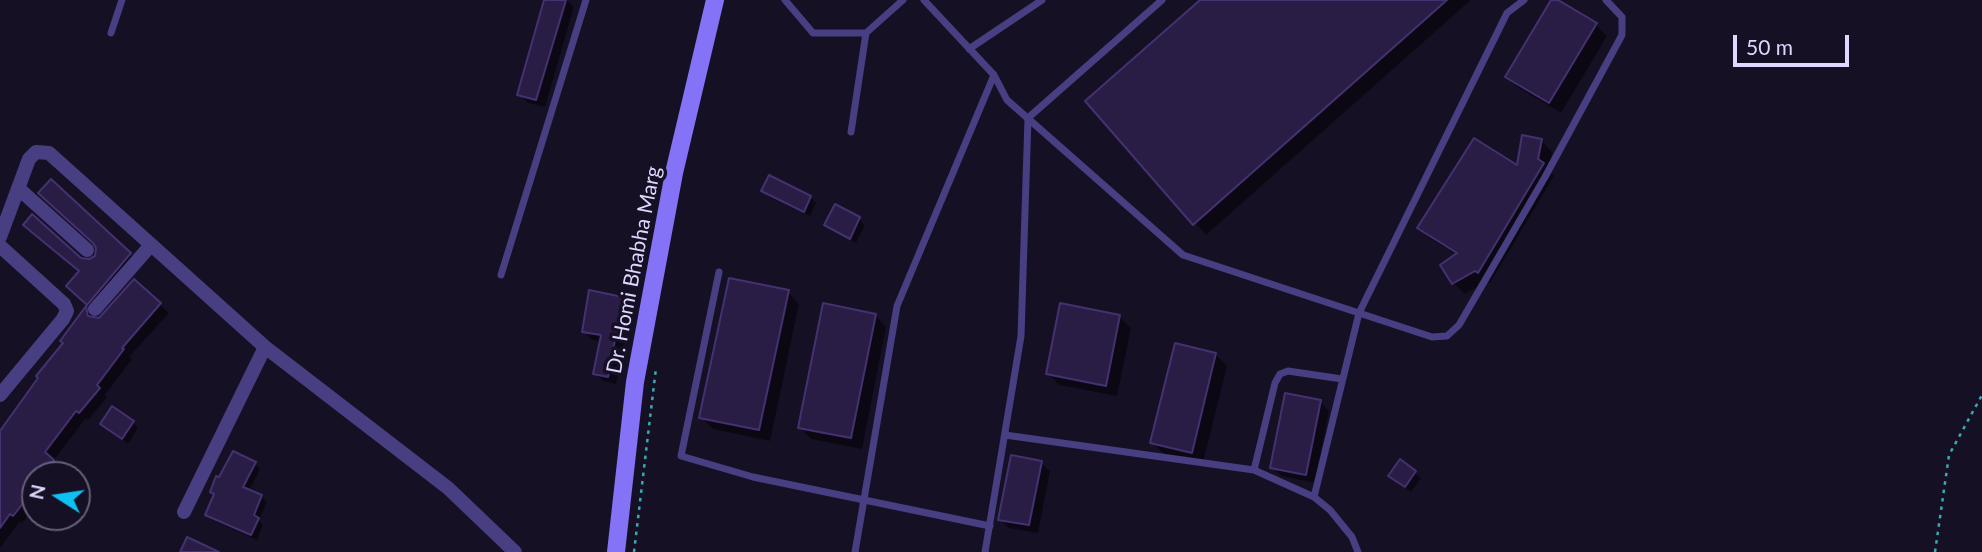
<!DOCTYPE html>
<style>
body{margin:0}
#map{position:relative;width:1982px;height:552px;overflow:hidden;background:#161025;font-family:Lato,sans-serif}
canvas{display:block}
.north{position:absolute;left:21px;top:461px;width:70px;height:70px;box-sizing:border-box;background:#161025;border:2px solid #66607b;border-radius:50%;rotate:282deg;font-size:19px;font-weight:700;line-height:28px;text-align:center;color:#dfd7fd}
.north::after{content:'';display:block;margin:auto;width:24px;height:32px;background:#0ec1f2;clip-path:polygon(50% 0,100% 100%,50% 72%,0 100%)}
.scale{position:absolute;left:1733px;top:35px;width:116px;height:32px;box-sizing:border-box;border:4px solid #dfd7fd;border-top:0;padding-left:9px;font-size:21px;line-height:24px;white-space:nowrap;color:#dfd7fd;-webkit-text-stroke:5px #161025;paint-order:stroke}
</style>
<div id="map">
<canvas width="1982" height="552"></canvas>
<div class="north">N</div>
<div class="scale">50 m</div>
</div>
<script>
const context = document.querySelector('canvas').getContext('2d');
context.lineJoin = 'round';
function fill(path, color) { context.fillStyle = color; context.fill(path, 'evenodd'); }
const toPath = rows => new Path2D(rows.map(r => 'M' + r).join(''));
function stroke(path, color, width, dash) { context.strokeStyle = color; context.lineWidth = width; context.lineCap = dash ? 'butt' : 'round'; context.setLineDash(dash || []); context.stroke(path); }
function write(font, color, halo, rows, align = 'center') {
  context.font = font + ' Lato,sans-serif'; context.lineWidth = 7; context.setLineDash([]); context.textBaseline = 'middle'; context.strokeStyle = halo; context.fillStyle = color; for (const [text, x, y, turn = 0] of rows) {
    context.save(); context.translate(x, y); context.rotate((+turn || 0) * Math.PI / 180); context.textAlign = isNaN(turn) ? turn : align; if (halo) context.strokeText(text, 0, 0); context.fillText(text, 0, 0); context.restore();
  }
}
const shadow = toPath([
 [546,0,567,0,574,7,545,107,528,103,519,94],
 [1202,0,1471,0,1206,235,1088,102],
 [1553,0,1596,25,1607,36,1561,113,1519,88,1507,76],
 [1541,140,1552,152,1549,171,1554,176,1490,283,1488,281,1465,294,1453,283,1457,255,1431,239,1419,227,1518,168],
 [51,182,138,262,95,312,76,294,81,271,80,259,90,261,96,257,98,247],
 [763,191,810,197,816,203,810,216,769,197],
 [836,207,859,219,865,225,856,243,832,231,826,225],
 [134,281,169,313,129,357,132,359,105,395,107,397,88,420,86,418,53,461,62,470,57,475,35,475,35,508,22,523,20,521,0,548,0,434,65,344,86,309,95,319,99,320],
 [788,292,799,304,770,441,713,429,701,417],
 [623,298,631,306,616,384,603,381,595,373,602,341,592,340,584,331],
 [875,315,886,327,862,449,811,439,800,427],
 [1120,317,1131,328,1117,396,1059,385,1048,373],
 [1215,354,1227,366,1203,463,1164,454,1152,442],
 [1320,402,1329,411,1315,483,1281,476,1272,467],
 [133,423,138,428,128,444,102,424],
 [1400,462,1421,478,1411,492,1396,481],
 [1041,463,1050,471,1038,533,1009,528,1000,519],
 [255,464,260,469,249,491,261,496,267,502,259,520,263,525,257,540,212,520,207,515]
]);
const building = toPath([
 [544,0,566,0,536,100,517,95,544,0],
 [1200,0,1447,0,1193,225,1085,101,1200,0],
 [1551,0,1558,0,1597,23,1549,103,1505,77,1551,0],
 [1522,135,1542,139,1538,159,1544,163,1478,273,1475,271,1452,284,1440,265,1457,253,1417,228,1474,138,1517,165,1522,135],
 [769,175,811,196,804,212,761,191,769,175],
 [51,179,131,253,87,305,66,286,79,271,23,225,32,214,81,258,89,259,95,256,96,248,93,243,38,193,51,179],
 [835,204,860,217,850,239,824,225,835,204],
 [729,278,789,290,759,430,699,418,729,278],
 [134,279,161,303,122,348,124,349,97,385,100,388,79,413,76,411,45,452,54,460,42,475,35,475,35,483,27,494,29,496,13,516,10,514,0,528,0,431,38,378,36,376,63,343,60,341,86,306,88,316,99,318,134,279],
 [589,290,623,297,608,377,593,374,601,335,582,332,589,290],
 [823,303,876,314,851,438,798,428,823,303],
 [1060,303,1120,315,1106,386,1046,374,1060,303],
 [1175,343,1216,353,1192,453,1150,443,1175,343],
 [1285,393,1321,400,1306,475,1270,468,1285,393],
 [112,406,134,421,122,439,100,424,112,406],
 [233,451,256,462,243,487,262,495,254,515,259,518,251,535,205,515,214,494,210,492,216,476,219,477,233,451],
 [1011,455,1042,461,1029,525,998,520,1011,455],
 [1400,459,1416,471,1405,487,1388,476,1400,459],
 [187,537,219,552,180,552,187,537]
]);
const path = toPath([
 [634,552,656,368],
 [1935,552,1949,455,1982,395]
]);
const service = toPath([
 [785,0,813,33,866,33,903,0],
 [924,0,994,75,1007,100,1183,255,1359,313,1314,497,1330,510,1352,537,1358,552],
 [1524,0,1507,13,1359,313,1432,337,1447,336,1459,325,1545,177,1622,35,1622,17,1606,0],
 [111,33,122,0],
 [969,49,1042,0],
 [851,132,866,33],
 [719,272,681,456,753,477,990,526],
 [501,275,586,0],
 [1005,435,1254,470,1314,497],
 [1254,470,1275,383,1280,374,1288,371,1342,379],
 [855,552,897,306,994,75],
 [985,552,1021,336,1028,118,1162,0]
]);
const minor = toPath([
 [18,188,87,250],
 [0,237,29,159,36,152,49,153,265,347,448,488,515,552],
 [0,246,64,304,67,311,63,319,0,395],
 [95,309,151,245],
 [184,512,265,347]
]);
const secondary = toPath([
 [616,552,635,382,674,173,715,0]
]);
const streetNames = [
 ["Dr. Homi Bhabha Marg",634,270,-79]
];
fill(shadow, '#0007');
fill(building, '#2a1d45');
stroke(building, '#443170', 2);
stroke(path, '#36abb2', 2.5, [3.5, 5]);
stroke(service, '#483e82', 7);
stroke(minor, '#483e82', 14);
stroke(secondary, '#8573f7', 18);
write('21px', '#dfd7fd', '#161025', streetNames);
</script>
